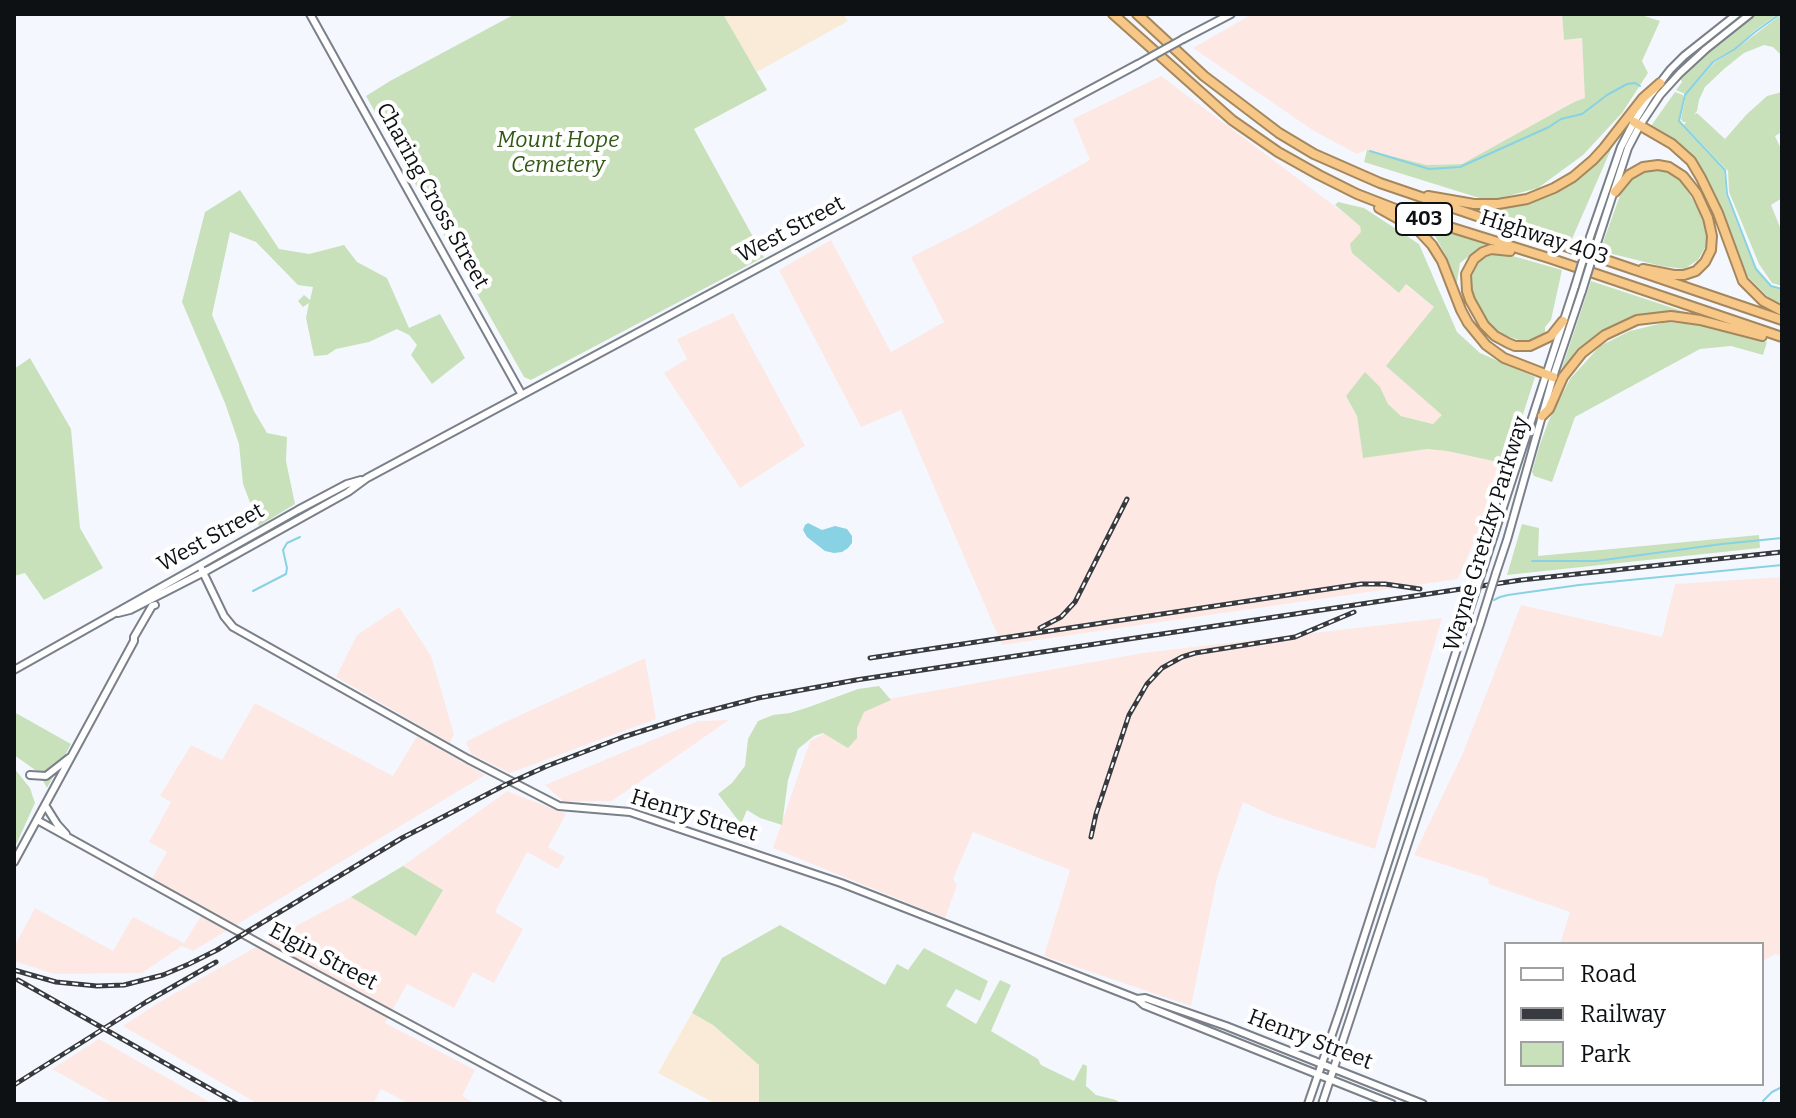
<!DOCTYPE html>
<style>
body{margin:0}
#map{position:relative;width:1796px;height:1118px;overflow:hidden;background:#f4f8fe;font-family:Bitter,serif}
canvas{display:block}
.frame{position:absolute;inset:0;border:16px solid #0e1114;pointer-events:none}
.legend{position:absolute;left:1504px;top:942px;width:260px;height:144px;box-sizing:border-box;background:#fff;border:2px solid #9fa0a1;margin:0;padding:10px 14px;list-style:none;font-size:24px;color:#0e1114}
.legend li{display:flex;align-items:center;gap:16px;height:40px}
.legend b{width:40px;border:2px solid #9fa0a1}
</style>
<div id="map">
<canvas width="1796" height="1118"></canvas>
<div class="frame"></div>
<ul class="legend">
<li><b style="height:10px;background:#fff"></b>Road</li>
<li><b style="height:10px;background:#373a3e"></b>Railway</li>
<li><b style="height:22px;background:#c8e1bb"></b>Park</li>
</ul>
</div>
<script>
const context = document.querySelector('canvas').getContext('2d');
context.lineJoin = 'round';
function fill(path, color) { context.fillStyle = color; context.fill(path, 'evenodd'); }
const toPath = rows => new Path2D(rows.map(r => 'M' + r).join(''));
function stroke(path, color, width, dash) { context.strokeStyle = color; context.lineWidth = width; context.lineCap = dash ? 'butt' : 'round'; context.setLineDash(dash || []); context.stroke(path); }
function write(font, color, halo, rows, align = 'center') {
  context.font = font + ' Bitter,serif'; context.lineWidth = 8; context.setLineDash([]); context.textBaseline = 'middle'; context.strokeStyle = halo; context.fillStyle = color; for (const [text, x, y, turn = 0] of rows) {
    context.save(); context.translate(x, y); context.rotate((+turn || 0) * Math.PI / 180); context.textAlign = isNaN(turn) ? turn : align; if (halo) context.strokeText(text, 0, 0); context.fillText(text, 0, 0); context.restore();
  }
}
const industrial = toPath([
 [1252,14,1562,14,1564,40,1582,38,1586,98,1574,102,1462,164,1427,165,1367,150,1357,154,1314,131,1193,48],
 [1161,76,1360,225,1361,232,1399,293,1405,284,1434,307,1443,415,1433,424,1401,416,1388,404,1380,387,1346,396,1357,416,1363,457,1427,449,1447,451,1507,464,1458,579,1002,645,901,410,861,427,779,270,831,240,891,352,944,322,911,257,969,228,1090,160,1073,119],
 [733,313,805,446,740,488,664,373,687,359,677,339],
 [1782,577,1782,956,1775,954,1762,962,1762,944,1560,944,1570,912,1488,884,1489,879,1414,855,1463,753,1521,605,1662,637,1675,584],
 [399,607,431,656,454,734,450,743,336,677,357,635],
 [1442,618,1375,849,1271,815,1243,802,1217,878,1191,1006,1044,956,1070,870,973,832,953,879,957,885,945,918,773,848,810,741,888,699,1143,653],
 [645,658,656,719,510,773,471,754,466,742,503,723],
 [255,703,393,776,417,736,485,775,193,951,182,946,142,973,54,974,14,961,14,947,35,908,113,951,133,917,184,943,205,910,152,878,167,852,149,842,171,802,160,796,191,745,222,760],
 [729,720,612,801,563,801,545,785,698,721],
 [507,791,566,814,548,847,565,857,558,869,527,852,495,912,523,929,494,983,473,972,454,1008,407,984,385,1023,475,1070,462,1096,476,1104,410,1104,381,1089,373,1104,258,1104,123,1026,158,1003,265,942,351,897,416,935,443,890,403,866],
 [99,1039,213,1104,114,1104,52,1069]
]);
const education = toPath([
 [723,14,843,14,848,21,757,72,742,48],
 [692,1013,713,1025,759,1065,759,1104,716,1104,658,1073]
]);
const green = toPath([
 [515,14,723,14,767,90,694,129,764,257,531,380,524,377,366,96,390,81],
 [1562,14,1638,14,1660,21,1642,61,1648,73,1622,113,1583,155,1538,188,1489,201,1364,162,1367,150,1427,165,1462,164,1574,102,1585,98,1582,38,1564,40],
 [1756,14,1778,14,1754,31,1736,48,1713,61,1685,94,1676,90,1682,82,1680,77,1708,51],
 [1782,14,1782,56,1773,47,1764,45,1744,53,1724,69,1705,87,1699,100,1697,111,1694,115,1697,113,1725,139,1746,115,1767,96,1782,92,1782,132,1775,136,1782,151,1782,198,1771,205,1782,232,1782,286,1772,283,1759,264,1729,192,1728,171,1684,125,1686,122,1683,122,1681,119,1686,95,1714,63,1736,49],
 [1675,92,1683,95,1684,98,1679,122,1724,170,1726,194,1756,269,1770,286,1782,290,1782,304,1770,299,1744,273,1715,194,1696,162,1652,130,1651,126],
 [1615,140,1572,239,1472,207,1485,207,1563,186,1591,169],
 [1651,169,1666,170,1682,181,1704,220,1707,244,1698,260,1684,269,1661,266,1600,251,1623,187,1631,177],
 [240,190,279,249,309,254,344,245,357,262,387,278,409,328,440,314,465,358,432,384,411,355,417,345,409,335,397,329,369,342,336,349,327,355,314,356,306,318,309,303,303,307,298,301,304,295,310,300,313,287,298,285,256,242,230,232,212,315,254,411,267,433,287,437,286,461,295,504,259,526,243,484,239,444,225,403,182,302,205,212],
 [1338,202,1364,208,1419,244,1457,332,1480,353,1535,377,1507,464,1447,451,1427,449,1363,458,1357,416,1346,396,1365,372,1380,387,1388,404,1401,416,1433,424,1442,415,1386,366,1434,307,1406,284,1399,293,1352,253,1350,244,1361,232,1360,226,1335,205],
 [1412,217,1487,243,1460,263,1456,288,1446,256,1435,236],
 [1506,254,1562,270,1551,320,1545,327,1545,333,1542,337,1524,342,1502,334,1487,321,1472,298,1469,279,1473,265,1486,255],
 [1591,281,1688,313,1649,313,1611,326,1587,345,1558,380],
 [1667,322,1707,326,1767,342,1763,355,1731,346,1700,349,1575,417,1552,482,1534,476,1532,472,1539,447,1549,420,1570,379,1600,346,1630,331],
 [30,358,71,429,80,528,103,568,44,600,25,573,14,576,14,369],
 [1522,524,1539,528,1538,556,1759,535,1760,548,1507,575],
 [879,686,891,700,864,712,857,728,857,738,848,748,823,733,814,736,798,749,788,780,782,825,760,818,747,810,741,824,718,794,732,783,745,766,748,739,758,721,773,715,790,713,809,707,858,689],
 [14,712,71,744,47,788,38,772,14,755],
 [14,768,30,788,35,803,14,849],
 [403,866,443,890,416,936,351,897],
 [780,925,885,985,897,964,908,970,924,948,988,981,980,1001,956,989,946,1006,976,1024,1000,980,1011,985,991,1031,1038,1059,1041,1065,1074,1081,1083,1064,1087,1066,1086,1086,1096,1095,1116,1100,1121,1104,759,1104,759,1065,713,1025,692,1013,722,958]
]);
const water = toPath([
 [808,523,822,530,835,526,847,529,852,536,852,543,848,548,842,552,834,553,825,551,807,537,803,530,805,525]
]);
const stream = toPath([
 [1780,14,1755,32,1735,49,1713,62,1685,95,1679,121,1725,170,1727,194,1756,269,1771,286,1782,289],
 [1370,151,1429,169,1460,167,1549,127,1561,119,1582,114,1607,95,1627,84,1635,83,1640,86],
 [1532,561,1596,561,1722,544,1782,538],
 [253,591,286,574,287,568,283,550,287,543,300,537],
 [1494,600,1500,597,1508,595,1579,585,1782,565],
 [1763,1101,1772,1092,1782,1087]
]);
const secondary = toPath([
 [310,14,522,395],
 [1183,39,1231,14],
 [1590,237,1621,147,1634,122,1650,96,1670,70,1684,56,1737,14],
 [1597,243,1628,148,1640,125,1660,95,1680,73,1706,49,1750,14],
 [200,566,224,616,233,627,468,759,559,806,630,812,841,883,1137,999,1144,1005,1392,1104],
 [1483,569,1575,286],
 [1496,573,1507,540,1553,377,1582,291],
 [118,613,130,610,208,570,348,492,367,478,1138,64],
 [14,670,298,510,347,484,361,480],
 [30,775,46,776,69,758],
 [45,805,57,824,66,834],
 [37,820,277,953,558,1104],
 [14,862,108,689,134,641,134,637,152,606,155,605],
 [1137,999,1145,998,1226,1026,1423,1104],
 [1308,1104,1341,1008,1467,618],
 [1322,1104,1480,624]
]);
const highway = toPath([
 [1113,14,1232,120,1278,152,1319,175,1357,194,1411,215,1552,259,1782,337],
 [1137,14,1204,76,1279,133,1314,154,1380,183,1782,320],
 [1634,122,1672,144,1691,161,1701,178,1718,213,1743,281,1763,301,1782,311],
 [1615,192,1629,175,1643,167,1658,165,1669,167,1683,176,1691,186,1697,194,1708,218,1712,236,1711,250,1705,262,1696,271,1684,275,1674,275,1643,269],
 [1428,196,1474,204,1498,204,1527,199,1554,188,1573,177,1593,160,1604,148,1643,98,1660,83],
 [1379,208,1418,230,1432,245,1442,261,1461,310,1468,323,1486,345,1504,358,1553,377],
 [1510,251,1491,249,1483,252,1474,259,1466,274,1467,291,1470,300,1484,325,1495,336,1508,343,1515,346,1530,346,1551,336,1563,321],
 [1542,416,1549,409,1563,377,1582,353,1605,335,1637,320,1671,316,1700,320,1762,336]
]);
const rail = toPath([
 [1040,628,1061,617,1075,602,1127,499],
 [870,658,1361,584,1385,584,1420,589],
 [1091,837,1096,814,1129,715,1147,684,1162,668,1182,657,1195,653,1295,637,1354,612],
 [14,970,56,982,97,986,124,985,163,975,189,964,217,950,402,838,505,785,547,766,623,737,689,716,758,698,856,680,1521,580,1782,552],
 [18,980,237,1104],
 [14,1085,146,1002,216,962]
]);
const secondaryBridge = toPath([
 [1138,64,1183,39],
 [1575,286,1590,237],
 [1582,291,1597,243],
 [1467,618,1483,569],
 [1480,624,1496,573]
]);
const shields = [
 [1424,219,56]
];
const shieldNames = [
 ["403",1424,219]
];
const parkNames = [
 ["Mount Hope",558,141],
 ["Cemetery",558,166]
];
const streetNames = [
 ["Charing Cross Street",432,196,61],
 ["West Street",791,230,-28],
 ["Highway 403",1544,238,18],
 ["Wayne Gretzky Parkway",1487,534,-73],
 ["West Street",211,538,-29],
 ["Henry Street",694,816,17],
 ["Elgin Street",323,957,28],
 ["Henry Street",1310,1040,21]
];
fill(industrial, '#fde8e4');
fill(education, '#faebd8');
fill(green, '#c8e1bb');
fill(water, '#88d2e3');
stroke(stream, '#88d2e3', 2);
stroke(secondary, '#7a8089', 10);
stroke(highway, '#a5875e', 12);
stroke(secondary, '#fff', 6);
stroke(highway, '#f6c786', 8);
stroke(rail, '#373a3e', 5);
stroke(rail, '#fff', 2, [6]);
stroke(secondaryBridge, '#7a8089', 10, []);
stroke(secondaryBridge, '#fff', 6);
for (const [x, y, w] of shields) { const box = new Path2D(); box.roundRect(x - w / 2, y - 16, w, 32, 6); context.fillStyle = '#fff'; context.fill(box); stroke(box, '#0e1114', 2); }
write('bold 20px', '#0e1114', null, shieldNames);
write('italic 22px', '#305914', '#fff', parkNames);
write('22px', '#0e1114', '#fff', streetNames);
</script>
